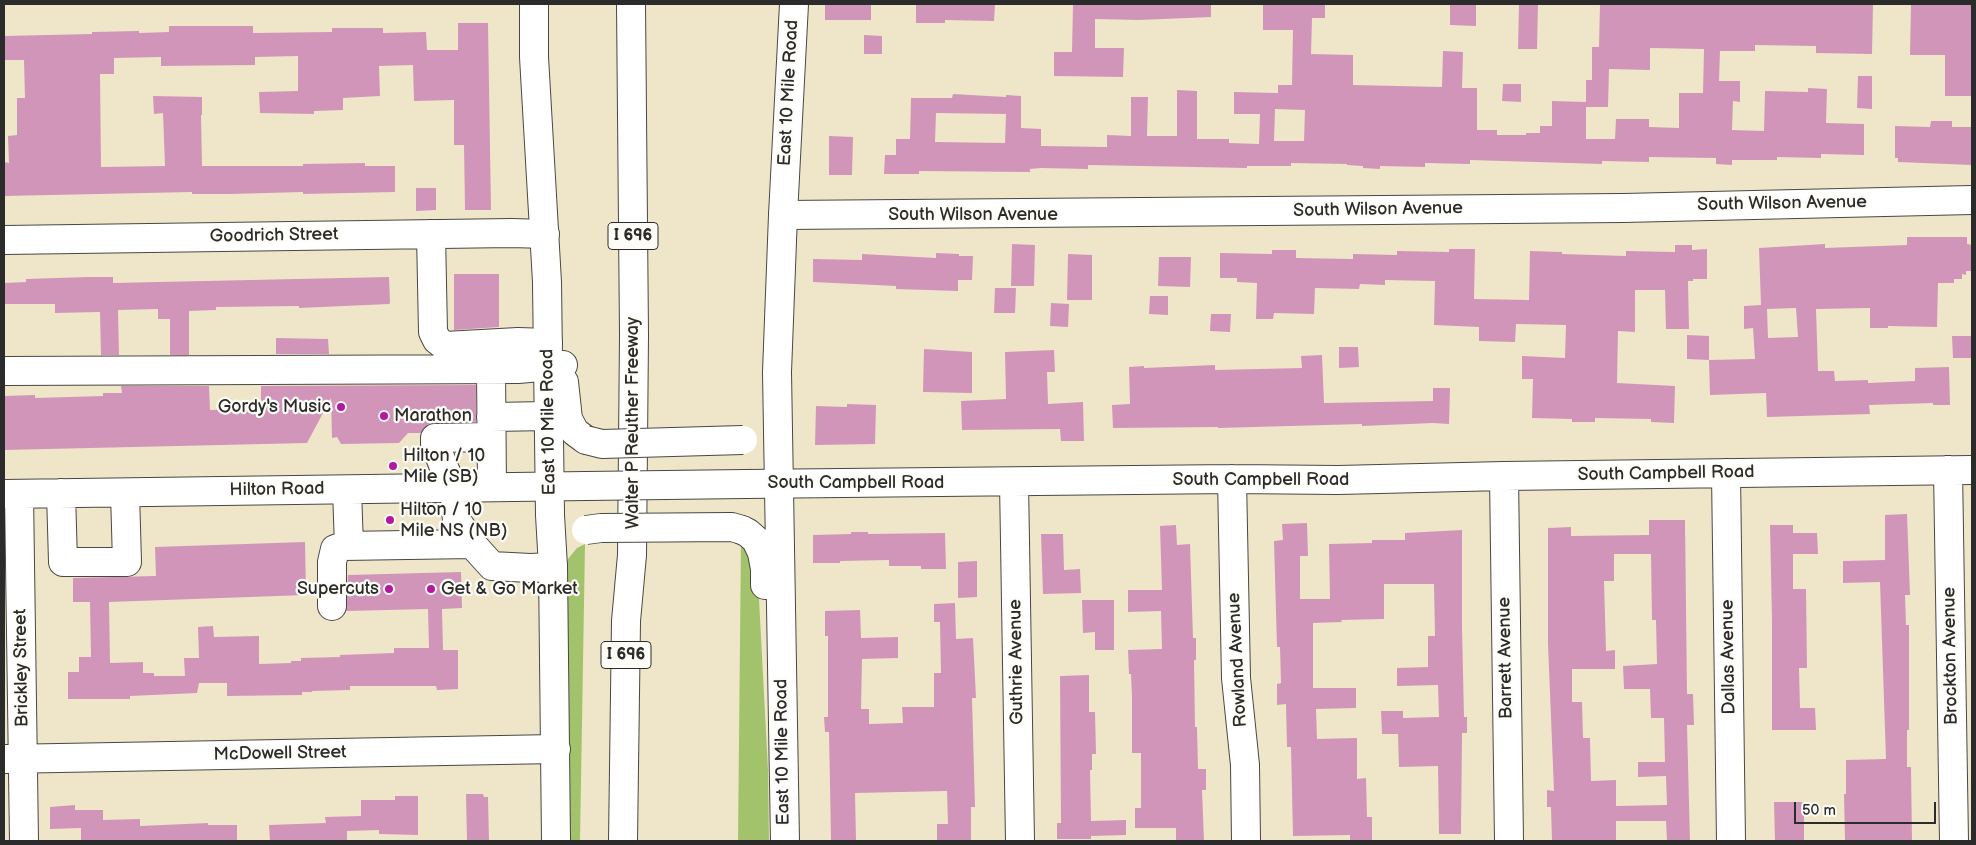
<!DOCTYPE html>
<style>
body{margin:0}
#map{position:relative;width:1976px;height:845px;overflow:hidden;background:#efe6ca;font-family:"Balsamiq Sans",sans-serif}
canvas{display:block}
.frame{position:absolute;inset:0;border:5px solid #2b2b2b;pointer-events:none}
.scale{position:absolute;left:1794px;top:802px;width:142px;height:22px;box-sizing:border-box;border:2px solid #2b2b2b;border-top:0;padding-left:6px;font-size:15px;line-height:18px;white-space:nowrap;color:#2b2b2b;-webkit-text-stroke:4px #fdfcf7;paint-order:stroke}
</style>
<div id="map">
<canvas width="1976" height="845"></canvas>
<div class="frame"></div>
<div class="scale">50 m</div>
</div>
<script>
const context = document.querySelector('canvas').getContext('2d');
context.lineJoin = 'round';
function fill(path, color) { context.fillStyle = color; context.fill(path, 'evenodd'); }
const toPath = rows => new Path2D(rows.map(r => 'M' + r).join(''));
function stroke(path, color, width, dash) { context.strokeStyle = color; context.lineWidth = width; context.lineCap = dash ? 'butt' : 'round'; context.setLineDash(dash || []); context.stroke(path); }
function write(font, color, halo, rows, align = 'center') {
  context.font = font + ' "Balsamiq Sans",sans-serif'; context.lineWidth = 4.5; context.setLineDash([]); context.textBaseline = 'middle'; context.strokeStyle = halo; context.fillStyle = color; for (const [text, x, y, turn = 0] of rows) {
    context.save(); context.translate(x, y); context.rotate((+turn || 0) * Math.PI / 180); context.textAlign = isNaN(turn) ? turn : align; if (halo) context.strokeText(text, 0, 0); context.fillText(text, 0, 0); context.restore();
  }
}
const green = toPath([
 [741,540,757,561,768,770,769,841,738,841],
 [585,544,580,841,567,841,564,571,568,559,577,548]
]);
const building = toPath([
 [825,4,871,4,871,20,825,20],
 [916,4,995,4,994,21,945,20,945,23,916,23],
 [1073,4,1211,4,1211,17,1139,20,1095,19,1095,48,1124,48,1123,77,1054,76,1054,52,1072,52],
 [1263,4,1325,4,1325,18,1312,18,1311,54,1353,55,1353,85,1442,87,1443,51,1463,52,1462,88,1477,88,1477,130,1497,130,1497,135,1526,135,1526,133,1540,133,1540,126,1552,126,1552,101,1586,102,1586,80,1592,80,1592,47,1599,47,1600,4,1873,4,1872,54,1816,53,1816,46,1755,45,1755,51,1720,51,1719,81,1740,81,1740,102,1733,101,1732,130,1764,131,1765,91,1808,92,1808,88,1827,89,1826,123,1864,124,1864,155,1821,154,1821,158,1777,157,1777,160,1732,160,1732,165,1716,164,1716,158,1649,157,1649,162,1602,161,1602,164,1470,160,1470,164,1425,163,1425,167,1380,166,1380,169,1363,168,1363,166,1347,165,1347,164,1291,163,1291,166,1247,166,1247,168,1088,165,1088,169,1041,168,1030,169,1030,172,919,171,919,174,884,174,885,155,896,155,896,139,910,139,911,98,952,98,953,94,1006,97,1006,95,1021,96,1021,128,1041,129,1041,146,1107,147,1107,135,1131,136,1131,97,1148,97,1147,136,1177,136,1177,90,1197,91,1197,139,1229,139,1229,143,1259,144,1260,114,1234,114,1234,92,1278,93,1278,85,1292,85,1293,30,1263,30],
 [1650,48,1704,49,1703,93,1679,93,1679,128,1649,127,1649,119,1616,119,1615,139,1586,139,1586,107,1608,107,1609,69,1650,70],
 [1275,109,1305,110,1304,141,1274,141],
 [936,113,1006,114,1005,143,935,142],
 [1450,4,1476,4,1476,26,1450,25],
 [1519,4,1538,4,1537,49,1518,49],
 [1911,4,1972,4,1972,96,1945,96,1945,55,1910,55],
 [458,23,488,23,491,210,465,210,464,145,454,145,454,100,414,101,413,65,379,66,380,96,343,98,343,110,314,111,314,114,260,113,259,92,298,91,298,56,255,57,255,65,161,66,161,57,114,58,114,74,100,74,101,167,165,166,163,113,154,114,153,96,202,97,202,115,201,115,202,166,303,166,303,164,365,163,365,166,395,166,395,192,303,194,303,192,230,194,192,194,192,192,4,196,4,162,9,163,8,136,17,135,17,98,25,98,24,60,4,60,4,36,92,34,92,32,139,31,139,33,169,32,169,26,253,26,253,33,332,32,332,28,383,28,383,33,426,32,427,50,458,50],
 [864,35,882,36,882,54,864,54],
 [1858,76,1872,76,1872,109,1857,108],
 [1503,84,1521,84,1521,102,1502,101],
 [1931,121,1952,121,1952,127,1972,127,1972,165,1898,162,1898,158,1895,158,1895,126,1930,127],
 [829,136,853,137,852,175,829,175],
 [416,188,436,188,436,210,416,211],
 [1907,237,1967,237,1967,244,1972,245,1972,271,1966,271,1966,275,1962,274,1962,279,1954,279,1954,283,1938,283,1937,327,1888,326,1888,328,1870,328,1870,308,1816,309,1818,371,1834,371,1835,381,1868,380,1868,383,1915,381,1915,368,1949,367,1950,405,1933,405,1933,403,1869,405,1870,414,1767,417,1766,393,1710,395,1709,360,1755,359,1753,328,1744,329,1744,306,1761,305,1759,248,1825,244,1825,248,1907,245],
 [1796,308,1798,337,1768,338,1767,309],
 [1012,244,1035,245,1034,286,1011,286],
 [1675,245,1692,245,1692,250,1707,249,1707,279,1693,279,1693,281,1688,281,1689,329,1666,329,1665,290,1635,290,1635,332,1618,331,1617,383,1675,386,1674,423,1651,422,1651,419,1595,418,1595,422,1572,422,1572,419,1532,418,1533,379,1522,379,1522,356,1565,358,1566,325,1516,324,1515,342,1479,341,1479,327,1434,325,1435,281,1385,280,1385,285,1360,284,1359,289,1315,288,1314,314,1274,313,1273,319,1256,319,1257,283,1237,282,1237,278,1220,278,1220,253,1272,254,1272,250,1296,250,1296,258,1353,259,1353,254,1397,255,1397,251,1449,252,1449,249,1475,249,1474,299,1529,300,1530,251,1562,252,1562,254,1626,256,1626,251,1675,252],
 [936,253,959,254,959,256,973,256,972,280,958,280,958,291,896,289,896,286,813,282,813,259,862,260,862,254,936,258],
 [1068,254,1092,255,1092,300,1067,300],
 [1159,257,1191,257,1190,287,1158,286],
 [454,274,499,274,499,327,454,330],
 [88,277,113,277,113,283,389,277,390,303,389,304,299,308,299,306,216,307,216,310,189,311,189,355,170,355,170,319,158,319,158,309,118,310,119,355,101,355,100,312,55,313,55,304,4,304,4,283,26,282,26,279],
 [995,288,1016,288,1015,313,994,313],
 [1150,296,1168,296,1168,315,1149,314],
 [1051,303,1069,304,1068,327,1050,326],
 [1211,314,1231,314,1230,332,1210,331],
 [1687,335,1709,336,1709,360,1687,359],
 [1952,336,1972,336,1972,358,1953,358],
 [276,338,328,339,329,354,276,354],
 [1339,347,1358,347,1359,367,1339,368],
 [924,349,972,352,972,393,923,392],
 [1054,350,1055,372,1047,372,1048,404,1083,402,1084,441,1061,441,1060,429,962,430,961,401,1006,399,1005,352],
 [1322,355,1324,403,1433,401,1433,388,1450,388,1449,424,1433,423,1362,426,1362,424,1218,428,1218,427,1113,428,1112,405,1130,404,1129,367,1144,366,1144,368,1215,365,1215,370,1302,368,1301,356],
 [476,385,476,422,434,422,427,425,421,433,408,433,399,443,341,444,337,437,332,438,331,398,307,443,4,450,4,396,35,395,35,398,103,396,103,393,122,393,121,386,209,386,210,410,261,409,261,386],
 [847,404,876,405,875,444,815,445,816,406,847,407],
 [1907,514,1910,595,1905,595,1906,625,1909,625,1909,730,1907,730,1907,767,1911,767,1912,841,1845,841,1844,794,1846,794,1846,760,1886,759,1880,582,1843,583,1843,561,1885,560,1885,515],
 [1649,520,1685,520,1687,694,1693,694,1694,725,1687,725,1690,841,1667,841,1666,821,1616,821,1616,841,1552,841,1551,807,1547,807,1547,790,1554,791,1548,644,1548,528,1571,527,1571,536,1649,535],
 [1614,554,1651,554,1652,620,1656,620,1657,664,1623,666,1624,689,1650,689,1651,718,1664,718,1665,762,1638,762,1638,777,1666,776,1667,805,1616,806,1616,780,1591,781,1590,738,1583,738,1582,702,1572,702,1572,669,1615,669,1615,650,1606,651,1604,581,1614,581],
 [1307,523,1308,556,1300,556,1300,599,1330,599,1329,544,1372,543,1372,540,1405,540,1405,533,1462,530,1462,628,1464,717,1467,717,1467,733,1462,733,1461,834,1439,834,1438,766,1399,767,1398,734,1382,734,1381,711,1403,711,1403,718,1439,717,1438,685,1397,686,1397,668,1428,667,1428,636,1435,636,1434,584,1384,584,1384,619,1341,620,1342,622,1313,623,1313,688,1356,688,1356,708,1316,709,1317,739,1357,738,1357,779,1366,778,1367,817,1372,817,1372,840,1350,840,1350,835,1293,836,1291,747,1287,747,1286,704,1277,705,1277,684,1281,683,1280,647,1277,647,1274,541,1283,540,1282,524],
 [1176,525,1177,545,1190,544,1193,638,1196,638,1196,660,1194,660,1195,727,1197,727,1198,769,1206,769,1206,790,1202,790,1204,841,1176,841,1176,828,1135,828,1135,808,1141,808,1141,753,1132,753,1132,697,1131,674,1129,674,1128,650,1162,649,1161,611,1128,612,1128,590,1162,590,1160,526],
 [1770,525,1793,525,1793,533,1817,533,1818,554,1793,554,1793,589,1806,589,1807,668,1799,668,1800,708,1815,708,1816,730,1772,730,1772,620],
 [851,532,868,532,868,534,945,533,946,569,921,569,921,566,889,566,889,560,840,561,840,563,813,563,813,535,851,534],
 [1041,534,1063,534,1064,570,1080,569,1081,593,1043,594],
 [305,542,306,595,109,602,110,663,143,662,143,673,154,673,154,676,185,676,184,658,199,658,198,627,213,626,214,637,259,636,259,664,291,663,291,661,301,661,301,658,340,657,340,655,394,653,394,648,429,648,428,609,346,611,348,575,461,572,462,608,442,609,443,650,458,650,458,689,437,690,436,686,350,686,350,690,312,691,312,692,302,692,302,695,227,696,227,683,199,683,197,693,130,696,130,699,68,699,68,672,79,672,79,657,91,657,90,602,73,602,73,578,156,576,155,547],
 [977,561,977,597,958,598,958,562],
 [1082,600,1114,600,1114,650,1095,650,1095,632,1083,633],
 [955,603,956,639,973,638,976,698,972,698,975,807,971,807,971,841,937,841,937,824,948,824,947,791,855,793,856,840,831,840,829,732,825,732,824,717,828,717,828,636,825,636,825,611,860,610,861,638,898,637,898,658,862,659,861,709,869,709,869,724,903,723,902,707,934,707,934,673,941,673,940,622,934,622,934,604],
 [1089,675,1089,712,1095,712,1096,754,1092,754,1092,770,1090,770,1091,821,1126,820,1126,835,1091,836,1091,839,1057,839,1057,823,1061,823,1060,676],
 [466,794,483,794,484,797,488,797,489,841,467,841],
 [395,796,418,796,418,835,379,834,379,830,347,831,347,841,270,841,269,825,326,823,325,817,361,816,361,800,395,800],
 [1774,802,1804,802,1804,841,1775,841],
 [75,805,75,810,103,810,103,820,140,819,140,826,208,823,208,825,237,825,237,841,81,841,81,828,50,829,50,807]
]);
const minor = toPath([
 [783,215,1623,208,1972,200],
 [431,234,433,332,437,340,445,346,518,342,548,343],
 [4,240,512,233,545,234],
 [491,369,492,487],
 [4,371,518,369,563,365],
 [491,417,549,416],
 [491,437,435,438,435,444,445,470,454,488,457,521,472,544,492,566,530,568,553,567],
 [1948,470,1954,841],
 [1726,473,1731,841],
 [1504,476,1509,841],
 [1232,479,1236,678,1245,765,1246,841],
 [1014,482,1020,841],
 [745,484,1232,479,1338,480,1504,476,1972,470],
 [347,490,349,546],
 [61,493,63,562,127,562,125,493],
 [4,494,586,486],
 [19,494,24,841],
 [332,606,332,562,335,549,343,546,472,544],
 [4,759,556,749]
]);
const major = toPath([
 [534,4,534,57,547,282,550,515,553,567,556,841],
 [564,382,568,419,575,432,586,440],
 [742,530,748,533,756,540,762,553,765,569,765,585],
 [785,841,777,372,783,215,794,4]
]);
const highway = toPath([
 [623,841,626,621,632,555,634,335,631,4]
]);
const minorBridge = toPath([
 [586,486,745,484]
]);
const majorBridge = toPath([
 [586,440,602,444,743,440],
 [586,530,601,528,732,527,742,530]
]);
const markers = [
 [341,407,5,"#b5179e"],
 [384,416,5,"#b5179e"],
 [393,466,5,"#b5179e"],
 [390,520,5,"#b5179e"],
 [389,589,5,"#b5179e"],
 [431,589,5,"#b5179e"]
];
const shields = [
 [633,236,50],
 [626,655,50]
];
const shieldNames = [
 ["I 696",633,236],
 ["I 696",626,655]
];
const streetNames = [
 ["East 10 Mile Road",789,93,-87],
 ["South Wilson Avenue",1782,204,-1],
 ["South Wilson Avenue",1378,210,-1],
 ["South Wilson Avenue",973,215],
 ["Goodrich Street",274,236,-1],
 ["East 10 Mile Road",549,422,-91],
 ["Walter P Reuther Freeway",633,423,-90],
 ["South Campbell Road",1666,474,-1],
 ["South Campbell Road",1261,480],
 ["South Campbell Road",856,483],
 ["Hilton Road",277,490,-1],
 ["Brockton Avenue",1951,656,-91],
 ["Dallas Avenue",1729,657,-91],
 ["Barrett Avenue",1506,658,-91],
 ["Rowland Avenue",1238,660,-93],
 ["Guthrie Avenue",1017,662,-91],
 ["Brickley Street",22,668,-91],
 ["East 10 Mile Road",783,752,-91],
 ["McDowell Street",280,754,-1]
];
const poiNames = [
 ["Gordy's Music",331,407,"right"],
 ["Marathon",394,416],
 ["Hilton / 10",403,456],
 ["Mile (SB)",403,477],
 ["Hilton / 10",400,510],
 ["Mile NS (NB)",400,531],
 ["Supercuts",379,589,"right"],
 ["Get & Go Market",441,589]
];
fill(green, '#a2c36b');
fill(building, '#d195ba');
stroke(minor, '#484743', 30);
stroke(major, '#484743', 30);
stroke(highway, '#484743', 30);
stroke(minor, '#fff', 28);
stroke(major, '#fff', 28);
stroke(highway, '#fff', 28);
stroke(minorBridge, '#484743', 30, []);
stroke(majorBridge, '#484743', 30, []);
stroke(minorBridge, '#fff', 28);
stroke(majorBridge, '#fff', 28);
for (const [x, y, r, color] of markers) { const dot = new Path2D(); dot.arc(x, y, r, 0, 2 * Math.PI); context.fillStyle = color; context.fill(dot); stroke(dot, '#fdfcf7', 2); }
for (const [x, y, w] of shields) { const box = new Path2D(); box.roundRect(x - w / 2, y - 13.5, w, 27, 4); context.fillStyle = '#fdfcf7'; context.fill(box); stroke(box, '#2b2b2b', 1); }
write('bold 16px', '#2b2b2b', null, shieldNames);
write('18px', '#2b2b2b', '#fdfcf7', streetNames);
write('18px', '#2b2b2b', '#fdfcf7', poiNames, 'left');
</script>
